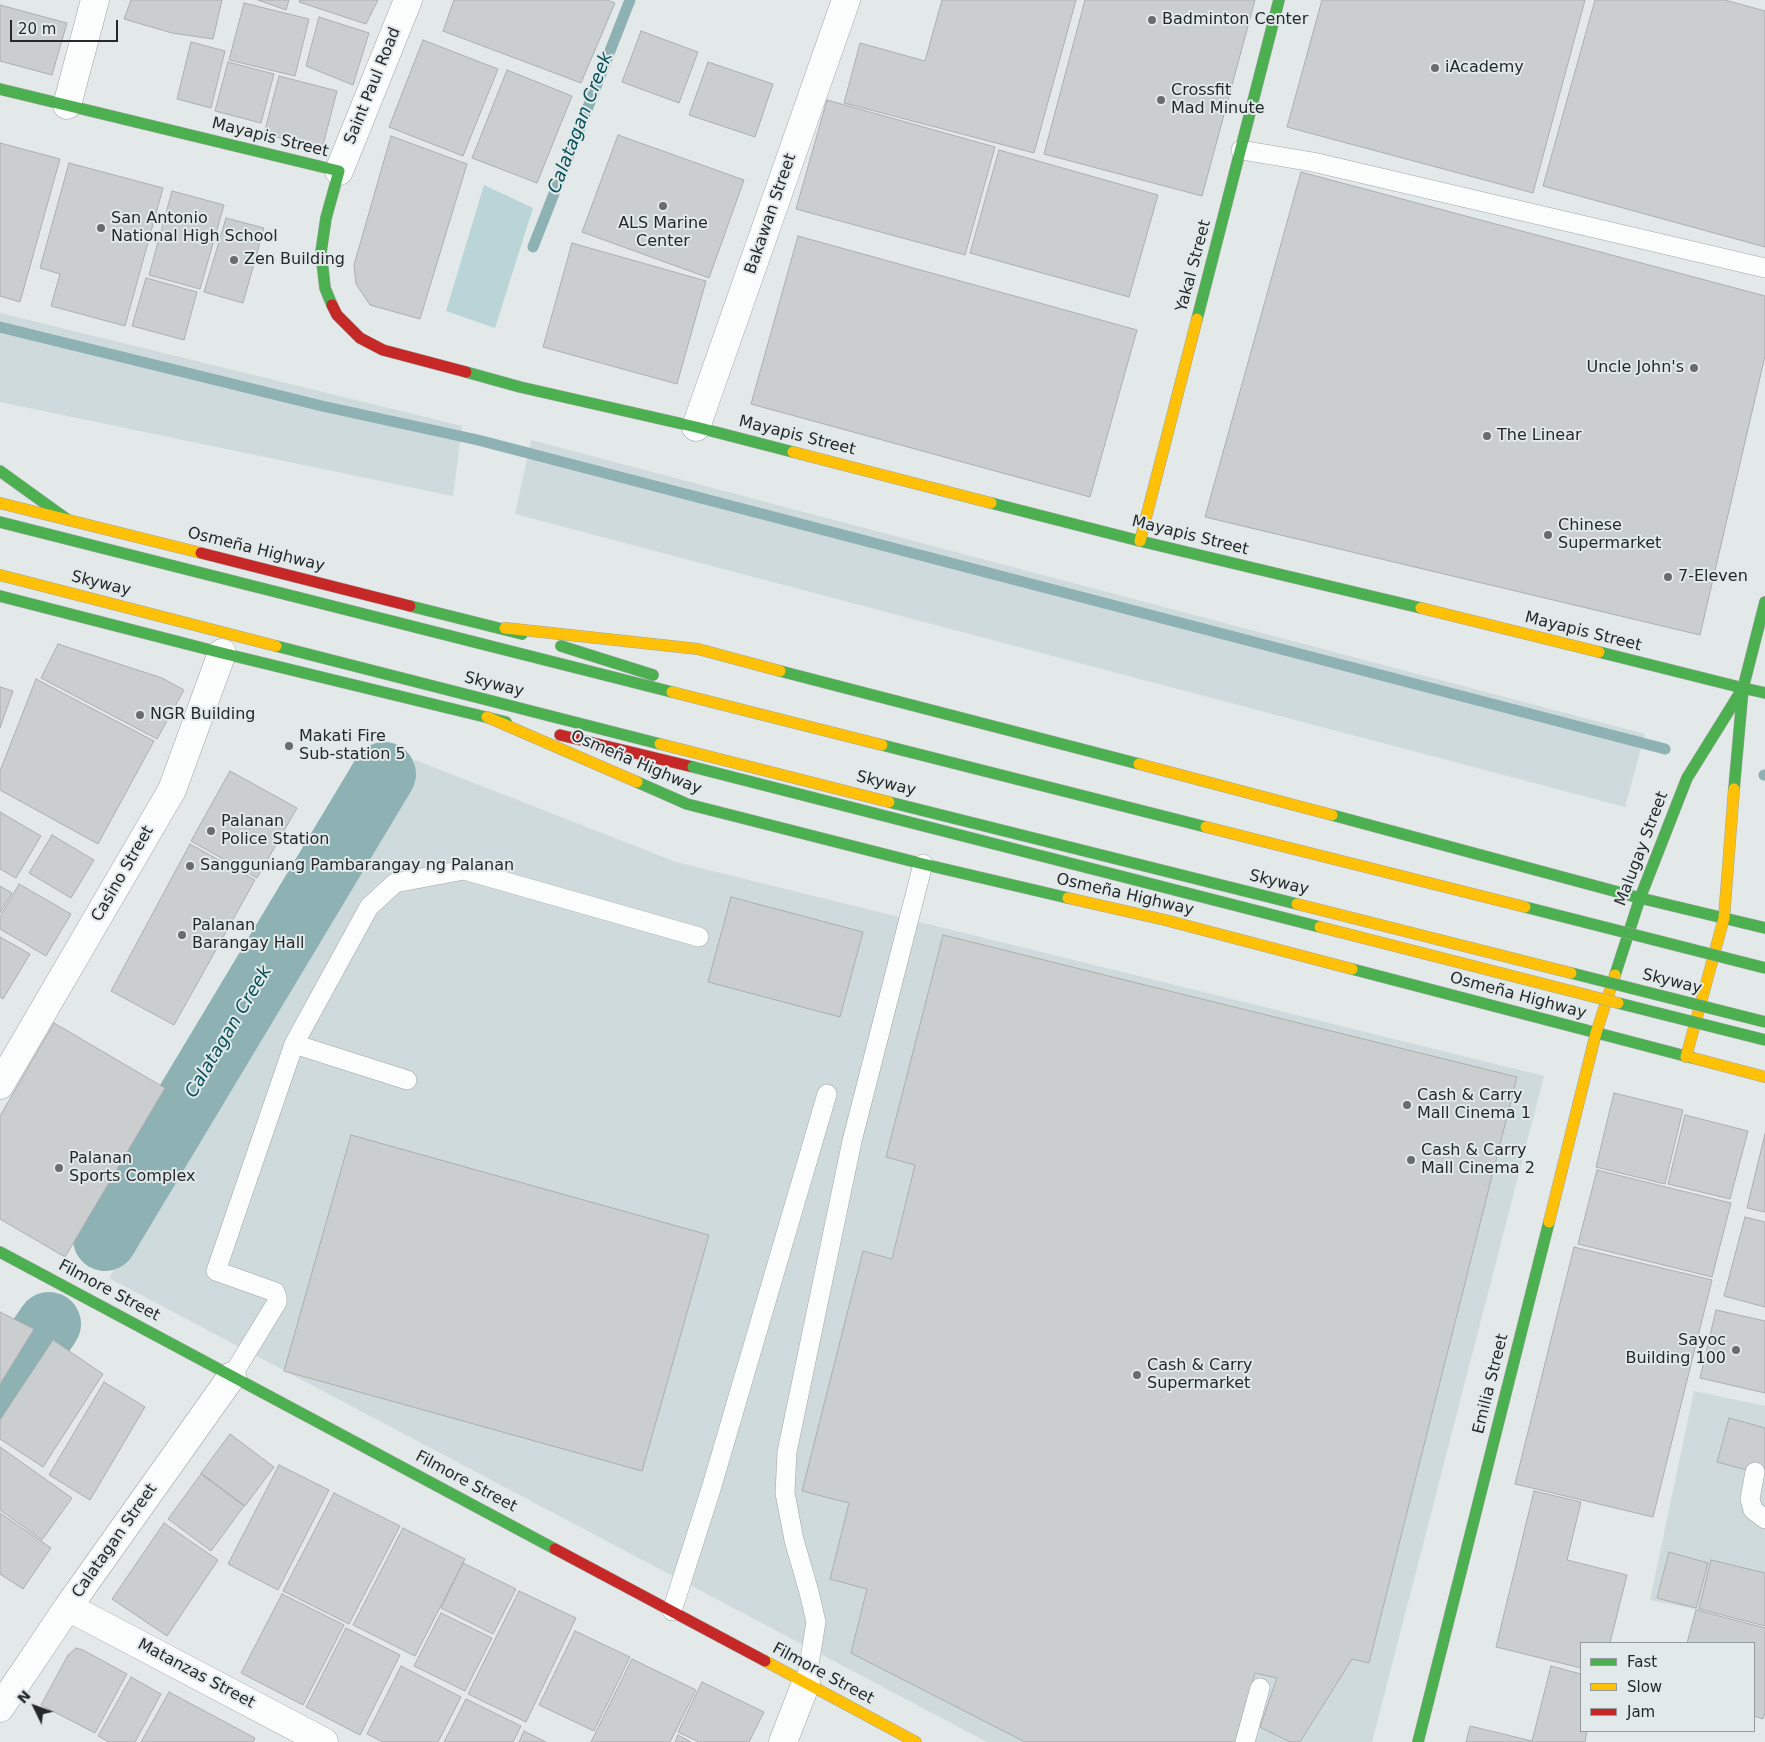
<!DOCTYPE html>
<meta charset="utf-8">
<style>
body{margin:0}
#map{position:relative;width:1765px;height:1742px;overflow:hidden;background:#e3e8e8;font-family:"DejaVu Sans",sans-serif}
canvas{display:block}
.legend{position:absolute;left:1580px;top:1642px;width:175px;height:90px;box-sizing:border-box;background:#e1e9ea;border:1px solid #969c9d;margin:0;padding:6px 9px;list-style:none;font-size:15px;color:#26292a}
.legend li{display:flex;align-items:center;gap:10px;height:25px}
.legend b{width:25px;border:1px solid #969c9d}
.north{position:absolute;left:10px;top:1682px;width:50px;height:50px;-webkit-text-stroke:4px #e1e9ea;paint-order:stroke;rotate:312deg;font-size:14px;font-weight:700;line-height:20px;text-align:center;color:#26292a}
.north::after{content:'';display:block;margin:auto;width:18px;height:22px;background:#26292a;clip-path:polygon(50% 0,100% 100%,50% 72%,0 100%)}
.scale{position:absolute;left:10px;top:20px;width:108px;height:22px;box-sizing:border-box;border:2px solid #26292a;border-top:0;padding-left:6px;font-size:15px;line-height:18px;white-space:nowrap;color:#26292a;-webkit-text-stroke:4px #e1e9ea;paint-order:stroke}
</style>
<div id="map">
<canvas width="1765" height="1742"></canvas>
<ul class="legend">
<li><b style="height:6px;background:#4caf50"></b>Fast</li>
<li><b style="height:6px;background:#ffc107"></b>Slow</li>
<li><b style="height:6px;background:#c62828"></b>Jam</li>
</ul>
<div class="north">N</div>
<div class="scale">20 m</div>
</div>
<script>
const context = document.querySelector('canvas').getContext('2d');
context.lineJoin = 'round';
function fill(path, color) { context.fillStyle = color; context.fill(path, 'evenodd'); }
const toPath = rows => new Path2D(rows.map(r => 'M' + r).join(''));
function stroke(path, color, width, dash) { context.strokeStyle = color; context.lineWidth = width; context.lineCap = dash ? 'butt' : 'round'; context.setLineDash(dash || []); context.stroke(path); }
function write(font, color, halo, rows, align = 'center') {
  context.font = font + ' "DejaVu Sans",sans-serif'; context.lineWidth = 4; context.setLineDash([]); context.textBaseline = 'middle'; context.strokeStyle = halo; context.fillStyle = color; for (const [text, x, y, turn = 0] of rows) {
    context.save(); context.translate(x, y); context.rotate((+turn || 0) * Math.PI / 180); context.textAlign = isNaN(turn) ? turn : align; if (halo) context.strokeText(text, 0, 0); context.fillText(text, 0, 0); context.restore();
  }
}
const built = toPath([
 [0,313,462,426,453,496,0,402],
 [531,440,1645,734,1625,807,515,514],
 [415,760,676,862,1544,1076,1372,1742,987,1742,109,1278],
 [1694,1391,1765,1406,1765,1623,1650,1600]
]);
const green = toPath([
 [484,185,533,208,495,328,446,311]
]);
const stream = toPath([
 [533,247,630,0],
 [0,327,322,406,478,440,1665,749],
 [1764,775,1765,775]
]);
const river = toPath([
 [105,1239,384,774],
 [0,1396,49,1324]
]);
const building = toPath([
 [131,0,222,0,213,39,172,33,124,19,131,0],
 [258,0,289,0,286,10,258,0],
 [300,0,378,0,366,24,299,2,300,0],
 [454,0,607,0,615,3,581,83,443,31,454,0],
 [942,0,1076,0,1034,153,844,103,860,43,925,61,942,0],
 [1085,0,1255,0,1202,196,1044,154,1085,0],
 [1322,0,1585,0,1533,193,1287,127,1322,0],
 [1595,0,1725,0,1765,11,1765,247,1543,186,1595,0],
 [244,3,309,19,295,76,229,60,244,3],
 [0,5,67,23,52,75,0,61,0,5],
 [319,17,369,33,353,85,306,66,319,17],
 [641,31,698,52,679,103,622,82,641,31],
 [423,40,498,69,463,156,389,127,423,40],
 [191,42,225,51,211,108,177,99,191,42],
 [228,62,274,74,261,123,215,111,228,62],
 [708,62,773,84,755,137,689,115,708,62],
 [507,70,572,96,537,183,472,158,507,70],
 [279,76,337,91,322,149,264,134,279,76],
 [827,100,995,147,965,255,796,209,827,100],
 [618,135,744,180,709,278,582,232,618,135],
 [391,136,467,164,420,319,370,305,356,284,354,265,391,136],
 [0,143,60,159,20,302,0,296,0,143],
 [999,150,1158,195,1129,297,970,253,999,150],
 [69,163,163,188,125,326,51,306,60,274,40,268,69,163],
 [1301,172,1765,296,1765,356,1700,635,1205,517,1301,172],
 [172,191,224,205,200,289,149,275,172,191],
 [226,218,264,228,243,303,204,292,226,218],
 [798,236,1137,330,1090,497,751,404,798,236],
 [572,243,706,281,677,384,543,347,572,243],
 [146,278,197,292,184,340,132,326,146,278],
 [58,644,162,678,184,690,157,739,41,678,58,644],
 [36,679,154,741,98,844,0,790,0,771,36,679],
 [0,687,13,691,0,728,0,687],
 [230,771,297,808,257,878,191,841,230,771],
 [0,812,41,836,16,878,0,869,0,812],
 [52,835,94,860,71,898,29,873,52,835],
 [190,844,255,880,174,1025,111,991,190,844],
 [19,884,71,914,46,956,0,929,0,917,19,884],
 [0,886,12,893,0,913,0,886],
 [731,897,863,932,840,1017,708,982,731,897],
 [943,935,1517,1077,1369,1663,1352,1659,1300,1742,1290,1742,1260,1727,1277,1678,1255,1673,1235,1742,1025,1742,851,1653,867,1589,830,1579,849,1503,802,1491,863,1251,892,1259,915,1165,886,1157,943,935],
 [0,937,30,954,3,999,0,997,0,937],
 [54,1023,165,1088,65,1257,0,1219,0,1116,54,1023],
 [1614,1093,1683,1110,1665,1184,1596,1167,1614,1093],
 [1685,1115,1748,1131,1730,1199,1668,1184,1685,1115],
 [1765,1134,1765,1212,1747,1208,1765,1134],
 [351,1135,709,1235,642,1471,284,1371,351,1135],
 [1597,1170,1731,1203,1712,1277,1578,1244,1597,1170],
 [1745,1217,1765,1222,1765,1307,1724,1296,1745,1217],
 [1574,1247,1712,1280,1653,1517,1515,1484,1574,1247],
 [1716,1310,1765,1321,1765,1393,1700,1378,1716,1310],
 [0,1312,34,1329,0,1384,0,1312],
 [53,1340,103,1374,43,1467,0,1439,0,1420,53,1340],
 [104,1382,145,1407,90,1500,49,1475,104,1382],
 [1729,1418,1765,1428,1765,1475,1717,1462,1729,1418],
 [230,1434,274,1467,245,1506,201,1473,230,1434],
 [0,1447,72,1498,42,1540,0,1510,0,1447],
 [279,1465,329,1490,278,1590,228,1564,279,1465],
 [201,1474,244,1506,211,1551,168,1519,201,1474],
 [1534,1491,1581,1502,1567,1560,1627,1575,1610,1643,1581,1643,1581,1668,1496,1647,1534,1491],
 [334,1493,400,1526,349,1624,283,1591,334,1493],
 [0,1513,51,1548,23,1589,0,1574,0,1513],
 [164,1523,218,1560,167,1636,112,1599,164,1523],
 [403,1528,465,1559,415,1656,353,1625,403,1528],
 [1669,1552,1708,1563,1696,1608,1657,1598,1669,1552],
 [1711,1560,1765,1573,1765,1626,1699,1609,1711,1560],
 [463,1563,516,1589,493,1634,441,1608,463,1563],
 [519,1591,576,1618,526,1722,468,1694,519,1591],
 [282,1594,344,1625,303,1705,241,1673,282,1594],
 [1696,1610,1765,1628,1765,1712,1763,1719,1754,1716,1754,1643,1687,1643,1696,1610],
 [441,1613,492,1638,465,1691,414,1666,441,1613],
 [346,1628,400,1655,360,1735,306,1707,346,1628],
 [575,1631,630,1657,594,1731,539,1705,575,1631],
 [76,1648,83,1650,127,1674,95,1733,41,1705,68,1655,76,1648],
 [632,1659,696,1690,670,1742,591,1742,632,1659],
 [401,1666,461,1697,438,1742,383,1742,367,1734,401,1666],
 [1551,1666,1581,1674,1581,1731,1587,1731,1585,1742,1466,1742,1470,1726,1532,1741,1551,1666],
 [131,1677,161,1694,135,1742,109,1742,98,1736,131,1677],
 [702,1682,764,1712,749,1742,699,1742,678,1732,702,1682],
 [169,1692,255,1738,253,1742,141,1742,169,1692],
 [466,1699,521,1726,513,1742,444,1742,466,1699],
 [524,1731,546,1742,519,1742,524,1731],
 [678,1735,691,1742,675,1742,678,1735]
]);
const lane = toPath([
 [1241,150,1313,162,1765,268],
 [294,1044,407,1080],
 [232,1376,277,1302,277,1297,275,1292,216,1271,294,1044,369,907,395,883,464,870,699,937],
 [1755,1472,1750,1499,1753,1510,1765,1519],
 [672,1611,711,1489,827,1094],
 [806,1683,816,1622,809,1592,794,1540,785,1493,787,1452,852,1141,923,864],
 [1245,1742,1260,1688]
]);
const street = toPath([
 [67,105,95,0],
 [339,171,408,0],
 [696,427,846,0],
 [0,1085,172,790,222,653],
 [68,1607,324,1742],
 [0,1708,68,1607,232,1376],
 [783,1742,806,1683]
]);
const fast = toPath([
 [0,89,339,171,326,218,321,252,325,288,332,305],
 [1197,319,1279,0],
 [466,372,520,387,696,427,793,452],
 [0,471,68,520],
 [991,503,1140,541,1421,608],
 [0,522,672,692],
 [0,596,222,653,506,722],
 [410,606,522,634],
 [276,646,660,744],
 [561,646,653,675],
 [1599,652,1743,688],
 [780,671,1139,764],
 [1743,688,1765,693],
 [637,782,687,804,923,864,1068,898],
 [1734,789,1743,688,1765,602],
 [1332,815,1640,898,1765,928],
 [1352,969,1693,1058],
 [1615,975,1640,898,1687,778,1743,688],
 [0,1252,555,1549],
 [1418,1742,1549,1222]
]);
const slow = toPath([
 [793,452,991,503],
 [0,503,201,553],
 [1140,541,1197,319],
 [0,575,276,646],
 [1421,608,1599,652],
 [505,628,698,649,780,671],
 [487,717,637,782],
 [1139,764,1332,815],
 [1068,898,1165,920,1352,969],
 [1686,1057,1724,918,1734,789],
 [1693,1058,1765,1077],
 [1549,1222,1596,1033,1615,975],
 [765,1661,916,1742]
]);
const jam = toPath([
 [332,305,337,315,360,338,383,350,466,372],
 [201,553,410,606],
 [560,735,693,767],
 [555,1549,765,1661]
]);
const fastBridge = toPath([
 [882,745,1206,827],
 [693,767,1320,927],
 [889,802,1297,904],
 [1525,907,1765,968],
 [1571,973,1765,1022],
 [1618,1003,1765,1040]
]);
const slowBridge = toPath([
 [672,692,882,745],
 [660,744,889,802],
 [1206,827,1525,907],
 [1297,904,1571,973],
 [1320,927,1618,1003]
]);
const markers = [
 [1152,20,5,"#686c6c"],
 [1435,68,5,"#686c6c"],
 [1161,100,5,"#686c6c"],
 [663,206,5,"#686c6c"],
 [101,228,5,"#686c6c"],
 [234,260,5,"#686c6c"],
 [1694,368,5,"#686c6c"],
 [1487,436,5,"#686c6c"],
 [1548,535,5,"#686c6c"],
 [1668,577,5,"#686c6c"],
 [140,715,5,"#686c6c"],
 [289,746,5,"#686c6c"],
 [211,831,5,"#686c6c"],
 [190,866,5,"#686c6c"],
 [182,935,5,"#686c6c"],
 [1407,1105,5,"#686c6c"],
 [1411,1160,5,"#686c6c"],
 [59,1168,5,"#686c6c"],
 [1736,1350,5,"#686c6c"],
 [1137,1375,5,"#686c6c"]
];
const poiNames = [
 ["Badminton Center",1162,20],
 ["iAcademy",1445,68],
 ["Crossfit",1171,91],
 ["Mad Minute",1171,109],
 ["San Antonio",111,219],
 ["National High School",111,237],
 ["ALS Marine",663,224,"center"],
 ["Center",663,242,"center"],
 ["Zen Building",244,260],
 ["Uncle John's",1684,368,"right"],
 ["The Linear",1497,436],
 ["Chinese",1558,526],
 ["Supermarket",1558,544],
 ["7-Eleven",1678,577],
 ["NGR Building",150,715],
 ["Makati Fire",299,737],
 ["Sub-station 5",299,755],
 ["Palanan",221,822],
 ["Police Station",221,840],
 ["Sangguniang Pambarangay ng Palanan",200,866],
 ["Palanan",192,926],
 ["Barangay Hall",192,944],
 ["Cash & Carry",1417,1096],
 ["Mall Cinema 1",1417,1114],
 ["Cash & Carry",1421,1151],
 ["Mall Cinema 2",1421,1169],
 ["Palanan",69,1159],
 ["Sports Complex",69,1177],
 ["Sayoc",1726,1341,"right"],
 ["Building 100",1726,1359,"right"],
 ["Cash & Carry",1147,1366],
 ["Supermarket",1147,1384]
];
const streetNames = [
 ["Saint Paul Road",373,86,-68],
 ["Mayapis Street",270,138,14],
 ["Bakawan Street",771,214,-71],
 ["Yakal Street",1194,266,-75],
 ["Mayapis Street",797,436,14],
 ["Mayapis Street",1190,536,14],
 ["Osmeña Highway",256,550,14],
 ["Skyway",101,584,14],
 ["Mayapis Street",1583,632,14],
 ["Skyway",494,685,14],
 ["Osmeña Highway",636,763,23],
 ["Skyway",886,784,14],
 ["Malugay Street",1642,849,-69],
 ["Casino Street",123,874,-60],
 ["Skyway",1279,883,14],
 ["Osmeña Highway",1125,895,13],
 ["Skyway",1672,982,14],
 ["Osmeña Highway",1518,996,15],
 ["Filmore Street",109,1291,28],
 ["Emilia Street",1491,1384,-76],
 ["Filmore Street",466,1482,28],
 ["Calatagan Street",115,1541,-55],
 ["Matanzas Street",196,1674,28],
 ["Filmore Street",823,1674,28]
];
const waterNames = [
 ["Calatagan Creek",581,123,-69],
 ["Calatagan Creek",229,1032,-59]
];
fill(built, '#cedadb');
fill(green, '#bad5d8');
stroke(stream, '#8eb1b4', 11);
stroke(river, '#8eb1b4', 64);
fill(building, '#cacece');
stroke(building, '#abafaf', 1);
stroke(lane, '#a2a5a5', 20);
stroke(street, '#a2a5a5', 29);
stroke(fast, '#a2a5a5', 12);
stroke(slow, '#a2a5a5', 12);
stroke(jam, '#a2a5a5', 12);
stroke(lane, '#fbfcfc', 19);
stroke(street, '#fbfcfc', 28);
stroke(fast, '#4caf50', 11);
stroke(slow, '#ffc107', 11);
stroke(jam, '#c62828', 11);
stroke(fastBridge, '#a2a5a5', 12, []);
stroke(slowBridge, '#a2a5a5', 12, []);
stroke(fastBridge, '#4caf50', 11);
stroke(slowBridge, '#ffc107', 11);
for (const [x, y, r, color] of markers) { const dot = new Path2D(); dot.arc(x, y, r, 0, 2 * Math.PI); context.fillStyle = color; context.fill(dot); stroke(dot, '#e1e9ea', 2); }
write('16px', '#26292a', '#e1e9ea', poiNames, 'left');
write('16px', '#26292a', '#e1e9ea', streetNames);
write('italic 18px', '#085158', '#e1e9ea', waterNames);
</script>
